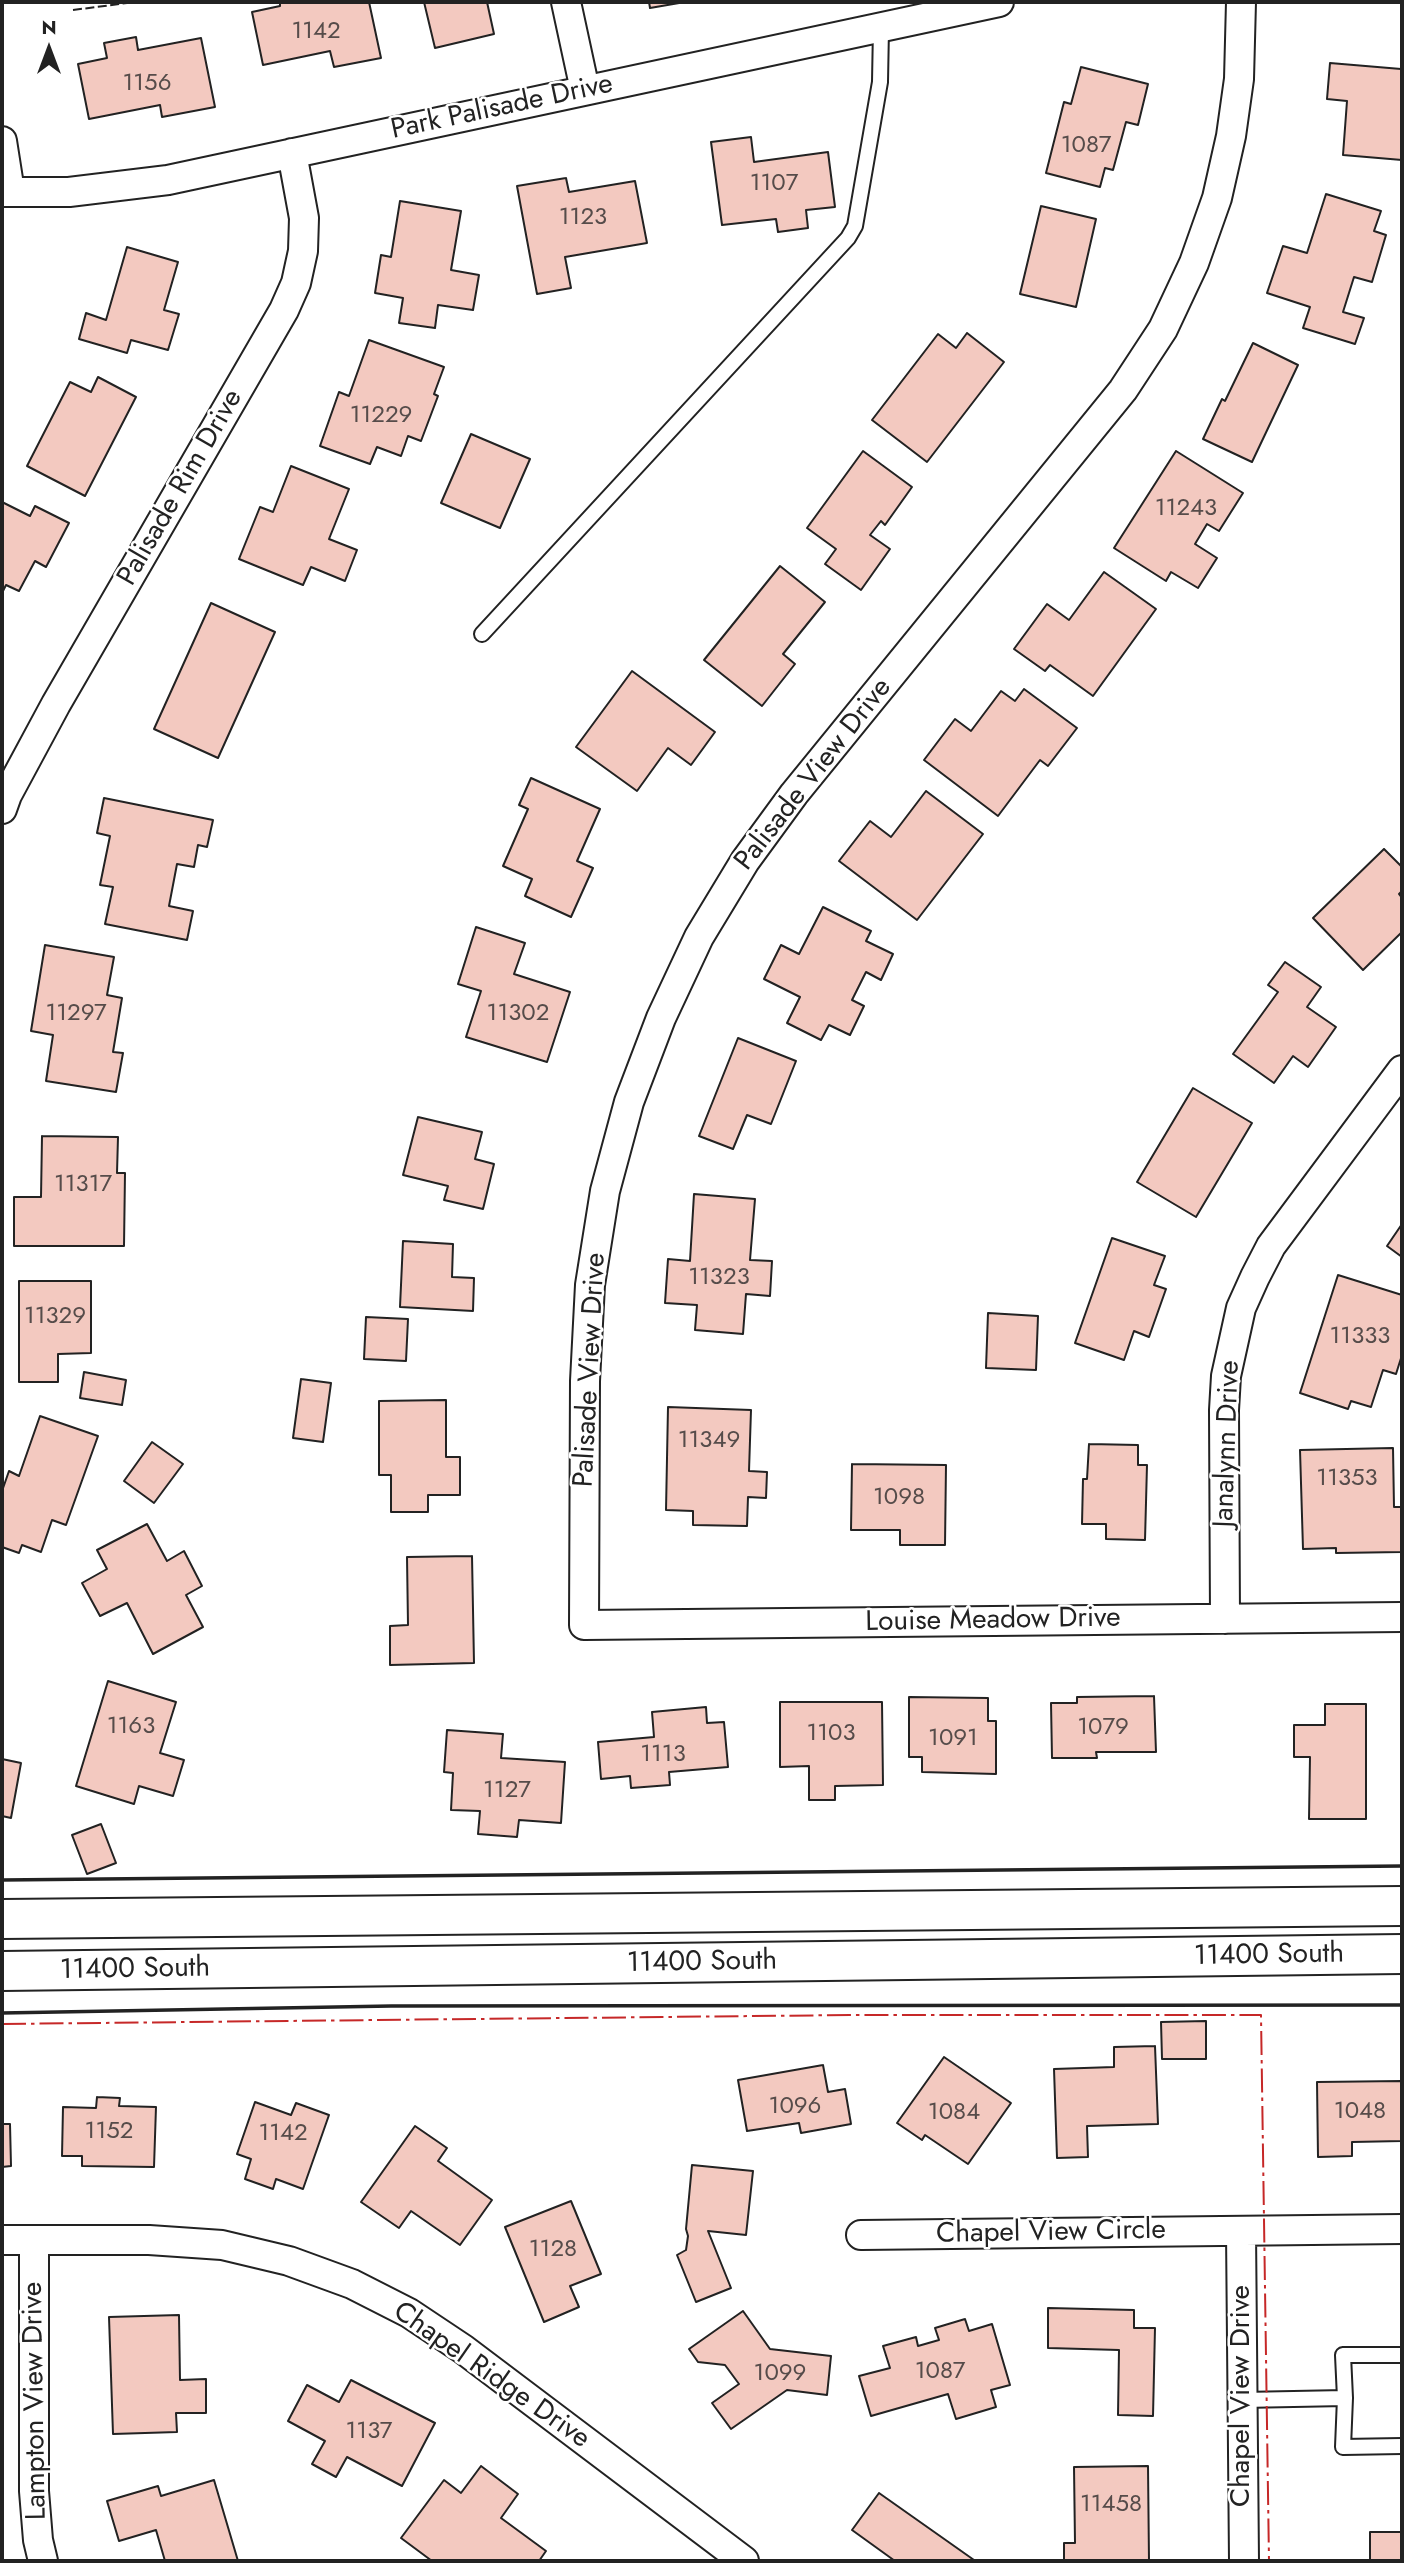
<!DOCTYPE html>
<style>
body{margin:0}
#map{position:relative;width:1404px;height:2563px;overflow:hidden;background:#fff;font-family:Jost,sans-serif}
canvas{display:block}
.frame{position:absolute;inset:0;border:4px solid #222;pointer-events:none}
.north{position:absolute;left:14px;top:14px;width:70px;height:70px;-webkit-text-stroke:5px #fff;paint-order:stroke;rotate:0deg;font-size:19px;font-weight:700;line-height:28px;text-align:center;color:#222}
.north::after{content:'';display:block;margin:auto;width:24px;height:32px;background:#222;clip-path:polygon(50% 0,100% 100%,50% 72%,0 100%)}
</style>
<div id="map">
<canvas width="1404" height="2563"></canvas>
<div class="frame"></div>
<div class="north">N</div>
</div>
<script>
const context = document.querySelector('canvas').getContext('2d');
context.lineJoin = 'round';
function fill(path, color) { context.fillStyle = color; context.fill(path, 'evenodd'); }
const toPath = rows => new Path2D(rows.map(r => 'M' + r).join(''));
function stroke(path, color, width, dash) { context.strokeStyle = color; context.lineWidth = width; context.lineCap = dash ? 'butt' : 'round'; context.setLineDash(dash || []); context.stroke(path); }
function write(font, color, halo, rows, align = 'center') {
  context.font = font + ' Jost,sans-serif'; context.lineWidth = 5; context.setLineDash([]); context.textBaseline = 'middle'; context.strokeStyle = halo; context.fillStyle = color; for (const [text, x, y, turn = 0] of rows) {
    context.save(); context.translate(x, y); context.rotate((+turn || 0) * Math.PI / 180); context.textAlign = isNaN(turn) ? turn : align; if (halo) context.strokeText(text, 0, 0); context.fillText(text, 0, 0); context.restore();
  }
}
const building = toPath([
 [280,2,369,2,381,58,334,67,330,51,263,65,252,12,280,6,280,2],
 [424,2,487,2,494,34,435,48,424,2],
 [649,2,685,2,650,8,649,2],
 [136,37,138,50,201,38,215,107,162,117,160,105,89,119,78,64,107,58,104,43,136,37],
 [1330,63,1401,69,1402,160,1343,155,1347,101,1327,99,1330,63],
 [1081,67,1148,84,1138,125,1126,122,1113,170,1105,168,1100,187,1046,173,1064,102,1071,104,1081,67],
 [751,137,754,162,828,152,835,207,806,210,808,228,778,232,776,219,722,225,711,142,751,137],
 [566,178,569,192,635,181,647,243,565,257,571,288,537,294,517,186,566,178],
 [1326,194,1381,211,1374,231,1386,235,1372,282,1354,277,1343,312,1364,318,1355,344,1303,328,1310,307,1267,293,1283,246,1307,253,1326,194],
 [400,201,461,211,451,270,479,275,473,310,438,305,435,328,399,323,403,298,375,293,381,255,391,257,400,201],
 [1041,206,1096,219,1076,307,1020,294,1041,206],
 [127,247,178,262,164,310,179,314,168,350,131,340,127,353,79,339,86,313,106,320,127,247],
 [967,333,1004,362,927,462,872,420,938,334,956,348,967,333],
 [369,340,444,367,434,394,438,396,421,441,408,436,401,456,377,447,370,464,320,446,339,392,349,396,369,340],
 [1253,343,1298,365,1252,462,1203,439,1222,399,1225,401,1253,343],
 [98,377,136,397,85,496,27,466,70,382,91,392,98,377],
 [471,434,530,459,500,528,441,503,471,434],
 [863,451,912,487,885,525,881,521,870,535,890,549,861,590,825,564,836,549,807,528,863,451],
 [1176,451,1243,493,1219,531,1207,524,1195,544,1217,558,1198,588,1171,572,1166,581,1114,548,1176,451],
 [291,466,349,489,329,539,357,550,345,581,311,567,303,585,239,559,260,507,273,512,291,466],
 [2,502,30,516,35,506,69,523,46,567,35,561,19,591,6,585,2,593,2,502],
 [780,566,825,602,783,654,795,664,762,706,704,660,780,566],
 [1104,572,1156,609,1093,696,1050,665,1045,671,1014,649,1047,604,1069,620,1104,572],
 [211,603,275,632,218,758,154,729,211,603],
 [632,671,715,732,691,765,668,748,637,791,576,747,632,671],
 [1024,689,1077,728,1048,766,1040,760,998,816,924,760,955,719,971,731,1001,691,1015,701,1024,689],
 [531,778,600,809,577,861,593,868,571,917,525,896,532,879,503,866,528,809,519,805,531,778],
 [926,791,983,834,917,920,839,861,870,821,891,837,926,791],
 [104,798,213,820,207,847,198,845,194,867,177,864,169,906,193,911,187,940,105,924,113,887,100,885,110,836,97,833,104,798],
 [1384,849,1402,867,1402,891,1399,894,1402,898,1402,932,1363,970,1313,918,1384,849],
 [823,907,871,931,866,941,893,954,881,980,866,972,852,1000,864,1006,850,1035,829,1025,821,1040,787,1023,800,997,764,979,781,945,799,954,823,907],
 [476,927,525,943,514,974,570,992,547,1062,466,1037,481,991,458,984,476,927],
 [45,945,114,957,107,995,122,998,113,1052,123,1053,116,1092,46,1081,53,1035,31,1031,45,945],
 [1285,962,1321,987,1307,1007,1336,1027,1308,1067,1293,1056,1274,1083,1233,1054,1278,992,1268,985,1285,962],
 [738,1038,796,1061,771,1124,747,1115,733,1149,699,1136,738,1038],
 [1193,1088,1252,1123,1196,1217,1137,1182,1193,1088],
 [418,1117,482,1132,475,1159,494,1164,483,1209,444,1200,448,1186,403,1175,418,1117],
 [42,1136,118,1137,117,1173,125,1173,124,1246,14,1246,14,1197,41,1197,42,1136],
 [694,1194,755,1199,750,1260,772,1261,770,1296,746,1294,743,1334,695,1330,697,1305,665,1303,668,1259,690,1261,694,1194],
 [1402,1224,1402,1257,1387,1246,1402,1224],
 [1112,1238,1165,1256,1154,1285,1166,1289,1149,1337,1134,1331,1124,1360,1075,1343,1112,1238],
 [403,1241,453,1244,452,1277,474,1278,473,1311,400,1307,403,1241],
 [1338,1275,1402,1295,1402,1355,1396,1374,1383,1370,1371,1407,1351,1401,1348,1409,1300,1393,1338,1275],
 [19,1281,91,1281,91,1353,58,1354,58,1382,19,1382,19,1281],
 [988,1313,1038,1316,1036,1370,986,1368,988,1313],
 [366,1317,408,1319,406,1361,364,1359,366,1317],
 [84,1372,126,1380,122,1405,80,1398,84,1372],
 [301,1379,331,1383,323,1442,293,1438,301,1379],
 [446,1400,446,1457,460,1457,460,1495,428,1495,428,1512,391,1512,391,1475,379,1475,379,1401,446,1400],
 [668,1407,751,1410,749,1471,767,1472,766,1498,748,1497,747,1526,693,1525,693,1511,666,1510,668,1407],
 [40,1416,98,1436,66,1525,52,1520,41,1552,22,1545,19,1553,2,1547,2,1491,9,1471,19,1476,40,1416],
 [152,1442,183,1464,154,1503,124,1481,152,1442],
 [1089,1444,1138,1445,1138,1465,1147,1465,1145,1540,1106,1539,1106,1524,1082,1524,1083,1479,1087,1479,1089,1444],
 [1393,1448,1394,1507,1402,1507,1402,1552,1336,1553,1336,1548,1303,1549,1300,1450,1393,1448],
 [852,1464,946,1465,945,1545,900,1545,900,1530,851,1530,852,1464],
 [147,1524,167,1561,184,1551,202,1586,186,1595,203,1627,153,1654,127,1603,100,1616,82,1583,107,1569,97,1550,147,1524],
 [472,1556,474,1663,390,1665,390,1626,408,1625,407,1557,472,1556],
 [108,1681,176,1702,160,1753,184,1760,173,1796,139,1786,134,1804,76,1786,108,1681],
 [1154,1696,1156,1752,1096,1752,1097,1758,1052,1758,1051,1703,1077,1703,1077,1697,1154,1696],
 [909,1697,988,1698,988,1721,996,1721,996,1774,922,1772,922,1757,909,1757,909,1697],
 [780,1702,882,1702,883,1785,835,1786,835,1800,809,1800,809,1766,780,1767,780,1702],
 [1325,1704,1366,1704,1366,1819,1309,1819,1310,1757,1294,1757,1294,1725,1325,1725,1325,1704],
 [706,1707,707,1723,724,1722,728,1767,669,1772,670,1785,631,1788,630,1776,601,1779,598,1742,654,1737,652,1712,706,1707],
 [447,1730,503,1734,501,1758,565,1762,561,1823,519,1820,517,1837,478,1834,480,1811,451,1810,453,1773,444,1772,447,1730],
 [2,1759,21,1763,11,1818,2,1816,2,1759],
 [101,1824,116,1863,87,1874,72,1835,101,1824],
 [1206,2021,1206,2059,1162,2059,1161,2022,1206,2021],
 [1155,2046,1158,2124,1087,2126,1088,2157,1057,2158,1054,2069,1114,2067,1114,2047,1155,2046],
 [944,2057,1011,2103,968,2164,925,2135,922,2140,897,2123,944,2057],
 [823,2065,828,2092,845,2089,851,2124,801,2133,799,2123,747,2131,738,2080,823,2065],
 [1402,2081,1402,2141,1352,2142,1352,2156,1318,2157,1317,2082,1402,2081],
 [97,2097,120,2098,119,2106,156,2107,154,2167,82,2166,82,2156,62,2156,63,2107,96,2108,97,2097],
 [255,2102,291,2115,296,2103,329,2115,303,2189,276,2179,273,2189,245,2179,251,2159,237,2154,255,2102],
 [2,2124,10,2124,11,2166,2,2167,2,2124],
 [415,2126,447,2148,438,2161,492,2200,460,2245,411,2211,399,2228,361,2202,415,2126],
 [692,2165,753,2171,746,2235,708,2231,731,2288,696,2302,677,2255,686,2250,688,2236,686,2229,692,2165],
 [571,2201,601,2274,570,2286,579,2307,544,2322,505,2227,571,2201],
 [1048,2308,1134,2310,1134,2328,1155,2328,1153,2416,1118,2415,1119,2350,1048,2348,1048,2308],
 [743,2311,770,2349,831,2356,827,2395,787,2390,731,2429,712,2403,739,2384,725,2365,698,2362,689,2349,743,2311],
 [179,2315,180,2380,206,2379,206,2413,176,2413,177,2432,113,2434,109,2317,179,2315],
 [965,2319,969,2331,992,2324,1010,2385,991,2390,996,2407,956,2419,948,2394,871,2416,859,2376,890,2368,883,2346,916,2337,918,2346,939,2340,935,2328,965,2319],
 [351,2380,435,2423,402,2486,347,2457,336,2477,312,2464,325,2441,288,2421,307,2385,339,2402,351,2380],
 [481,2466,518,2494,501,2518,546,2551,539,2561,432,2561,401,2538,444,2480,461,2493,481,2466],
 [1148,2466,1149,2561,1064,2561,1064,2543,1075,2543,1074,2467,1148,2466],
 [214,2480,238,2561,165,2561,156,2530,119,2541,107,2501,158,2486,161,2496,214,2480],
 [879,2493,974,2560,973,2561,895,2561,852,2530,879,2493],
 [1370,2532,1402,2532,1402,2561,1370,2561,1370,2532]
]);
const service = toPath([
 [482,634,848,238,855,226,880,82,881,28],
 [1345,2398,1343,2355,1402,2355],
 [1242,2400,1345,2398,1343,2447,1402,2446]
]);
const minor = toPath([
 [566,2,585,90],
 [1241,2,1239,79,1231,136,1217,198,1194,263,1163,329,1123,390,794,794,745,861,699,937,661,1018,629,1102,605,1191,590,1285,585,1381,584,1625,1402,1617],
 [2,141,10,192],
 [2,192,69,192,168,180,999,2],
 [2,809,7,795,56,704,284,310,296,283,303,251,304,218,292,153],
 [1225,1619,1224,1410,1226,1376,1241,1308,1255,1277,1271,1246,1402,1070],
 [1241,2231,1244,2561],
 [861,2235,1402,2229],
 [2,2240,149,2240,222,2245,289,2261,352,2284,409,2313,463,2349,744,2561],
 [34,2240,34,2491,38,2540,43,2561]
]);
const primary = toPath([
 [2,1919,1402,1906],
 [2,1971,1402,1954]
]);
const fence = toPath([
 [73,10,135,2]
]);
const wall = toPath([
 [2,1880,1402,1866],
 [2,2013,391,2006,1402,2005]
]);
const power = toPath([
 [2,2024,850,2015,1261,2015,1269,2561]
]);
const numberNames = [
 ["1142",316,32],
 ["1156",147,84],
 ["1087",1086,146],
 ["1107",774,184],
 ["1123",583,218],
 ["11229",381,416],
 ["11243",1186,509],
 ["11297",76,1014],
 ["11302",518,1014],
 ["11317",83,1185],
 ["11323",719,1278],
 ["11329",55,1317],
 ["11333",1360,1337],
 ["11349",709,1441],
 ["11353",1347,1479],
 ["1098",899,1498],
 ["1163",131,1727],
 ["1079",1103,1728],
 ["1103",831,1734],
 ["1091",953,1739],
 ["1113",663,1755],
 ["1127",507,1791],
 ["1096",795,2107],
 ["1048",1360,2112],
 ["1084",954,2113],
 ["1152",109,2132],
 ["1142",283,2134],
 ["1128",553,2250],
 ["1087",940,2372],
 ["1099",780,2374],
 ["1137",369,2432],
 ["11458",1111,2505]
];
const streetNames = [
 ["Park Palisade Drive",502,108,-12],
 ["Palisade Rim Drive",181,488,-60],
 ["Palisade View Drive",814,775,-52],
 ["Palisade View Drive",591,1370,-87],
 ["Janalynn Drive",1228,1444,-88],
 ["Louise Meadow Drive",993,1621,-1],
 ["11400 South",1269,1956,-1],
 ["11400 South",702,1963,-1],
 ["11400 South",135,1970,-1],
 ["Chapel View Circle",1051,2233,-1],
 ["Chapel Ridge Drive",491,2376,35],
 ["Chapel View Drive",1242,2396,-90],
 ["Lampton View Drive",36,2401,-91]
];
fill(building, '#f3c9c0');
stroke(building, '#222', 2);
stroke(service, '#222', 18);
stroke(minor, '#222', 32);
stroke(primary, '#222', 42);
stroke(service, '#fff', 14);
stroke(minor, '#fff', 28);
stroke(primary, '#fff', 38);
stroke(fence, '#222', 2, [9, 3.5]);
stroke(wall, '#222', 3.5);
stroke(power, '#c62828', 2, [24, 5, 3.5, 5]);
write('24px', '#564c4a', null, numberNames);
write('28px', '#222', '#fff', streetNames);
</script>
